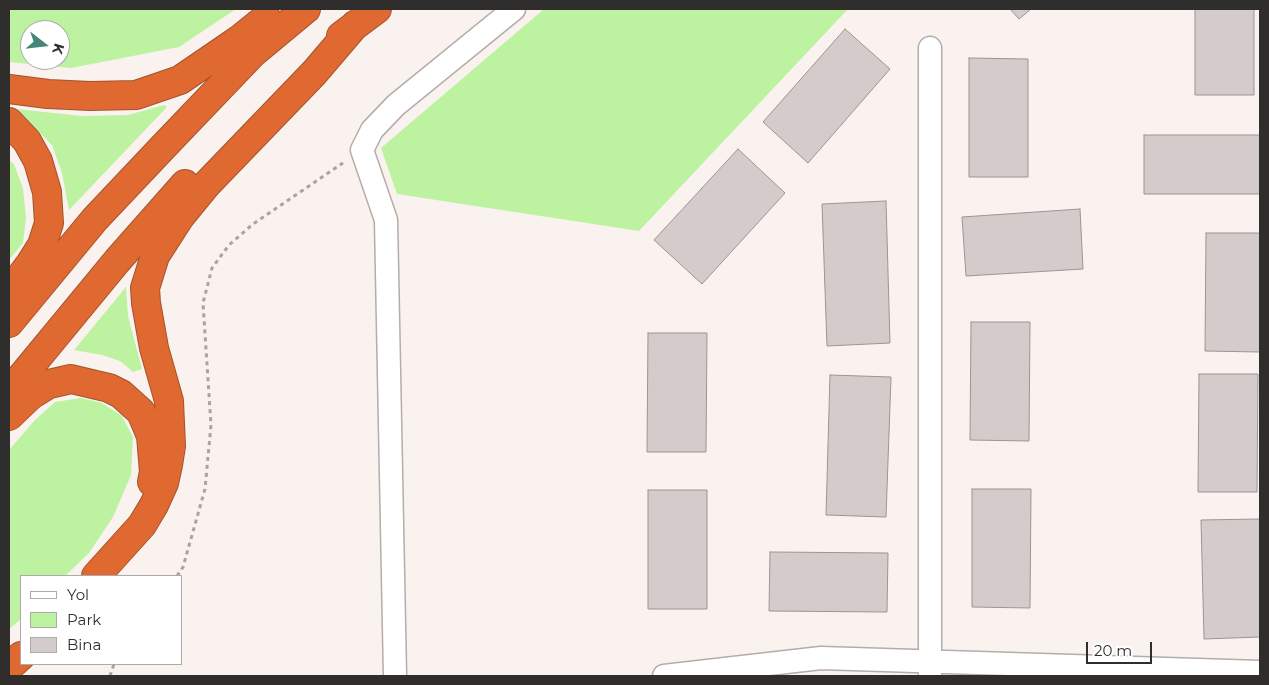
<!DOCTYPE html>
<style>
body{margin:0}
#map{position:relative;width:1269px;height:685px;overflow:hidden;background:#f9f2ee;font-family:Montserrat,sans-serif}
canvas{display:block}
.frame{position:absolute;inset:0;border:10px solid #302e2c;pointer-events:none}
.legend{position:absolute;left:20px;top:575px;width:162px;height:90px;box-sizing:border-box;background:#fff;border:1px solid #acabab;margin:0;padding:6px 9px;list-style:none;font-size:15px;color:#302e2c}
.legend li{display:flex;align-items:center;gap:10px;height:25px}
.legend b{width:25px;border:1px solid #acabab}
.north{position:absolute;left:20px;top:20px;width:50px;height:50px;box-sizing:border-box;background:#fff;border:1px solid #acabab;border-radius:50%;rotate:106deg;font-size:14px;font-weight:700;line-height:20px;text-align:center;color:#302e2c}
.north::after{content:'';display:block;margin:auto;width:18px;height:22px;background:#448779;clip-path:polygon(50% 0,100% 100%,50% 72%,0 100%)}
.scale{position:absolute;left:1086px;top:642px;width:66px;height:22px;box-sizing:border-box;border:2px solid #302e2c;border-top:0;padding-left:6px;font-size:15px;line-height:18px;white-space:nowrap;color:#302e2c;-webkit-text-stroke:4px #fff;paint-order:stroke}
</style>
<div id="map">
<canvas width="1269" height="685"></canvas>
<div class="frame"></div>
<ul class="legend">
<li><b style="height:6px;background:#fff"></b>Yol</li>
<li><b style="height:14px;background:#bdf3a0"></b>Park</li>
<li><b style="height:14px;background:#d4cccb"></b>Bina</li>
</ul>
<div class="north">K</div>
<div class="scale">20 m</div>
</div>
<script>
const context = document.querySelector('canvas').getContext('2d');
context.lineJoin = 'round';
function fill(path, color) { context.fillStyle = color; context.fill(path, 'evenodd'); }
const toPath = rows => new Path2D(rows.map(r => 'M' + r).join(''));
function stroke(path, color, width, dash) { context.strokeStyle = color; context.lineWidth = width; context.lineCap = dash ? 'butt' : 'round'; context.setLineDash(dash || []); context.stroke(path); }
const green = toPath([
 [9,9,236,9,179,47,71,68,9,62],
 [30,30,60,30,60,60,30,60],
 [544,9,848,9,639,231,397,194,381,148],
 [164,105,167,107,69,210,62,173,52,145,16,109,82,116,128,115],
 [9,160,14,164,23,189,26,218,23,243,9,260],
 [126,287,128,316,142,369,133,372,120,361,102,355,74,350],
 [81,398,102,403,122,416,133,437,131,475,113,517,89,553,65,576,21,576,21,619,9,629,9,450,35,420,55,402]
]);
const building = toPath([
 [1010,9,1031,9,1019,19,1010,9],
 [1195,9,1254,9,1254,95,1195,95,1195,9],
 [845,29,890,69,808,163,763,122,845,29],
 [969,58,1028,59,1028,177,969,177,969,58],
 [1144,135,1260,135,1260,194,1144,194,1144,135],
 [738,149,785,193,702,284,654,240,738,149],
 [886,201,890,343,827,346,822,204,886,201],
 [1080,209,1083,269,966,276,962,217,1080,209],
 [1206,233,1260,233,1260,352,1205,351,1206,233],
 [971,322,1030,322,1029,441,970,440,971,322],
 [648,333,707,333,706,452,647,452,648,333],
 [1199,374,1258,374,1257,492,1198,492,1199,374],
 [830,375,891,377,886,517,826,515,830,375],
 [972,489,1031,489,1030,608,972,607,972,489],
 [648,490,707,490,707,609,648,609,648,490],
 [1260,519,1260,637,1204,639,1201,520,1260,519],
 [770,552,888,553,887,612,769,611,770,552]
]);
const path = toPath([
 [177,576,183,567,205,489,211,425,203,303,212,268,229,245,253,224,343,163],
 [110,676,114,664]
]);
const minor = toPath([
 [930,48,930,676],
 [395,676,386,220,362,150,372,130,396,105,514,9],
 [664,676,821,658,1260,672]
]);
const motorway = toPath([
 [341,36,377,9],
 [9,89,48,94,90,96,136,95,180,80,240,39,266,18],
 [9,122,27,141,38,161,47,192,49,223,42,245,30,264,9,292],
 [9,323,95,219,164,146,253,53,306,9],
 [9,392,117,261,185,184],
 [9,416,31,395,49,384,71,379,109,388,121,394,141,412,151,436,154,472,152,482],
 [96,576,142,525,154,505,164,483,168,465,171,446,169,401,154,348,146,303,145,288,155,256,180,217,207,184,314,73,355,25],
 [9,667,21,656]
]);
fill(green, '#bdf3a0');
fill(building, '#d4cccb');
stroke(building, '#9c9493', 1);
stroke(minor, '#b4adaa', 25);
stroke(motorway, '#a2542f', 30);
stroke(path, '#a9a4a1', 3, [4, 4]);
stroke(minor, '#fff', 22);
stroke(motorway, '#df6930', 28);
</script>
